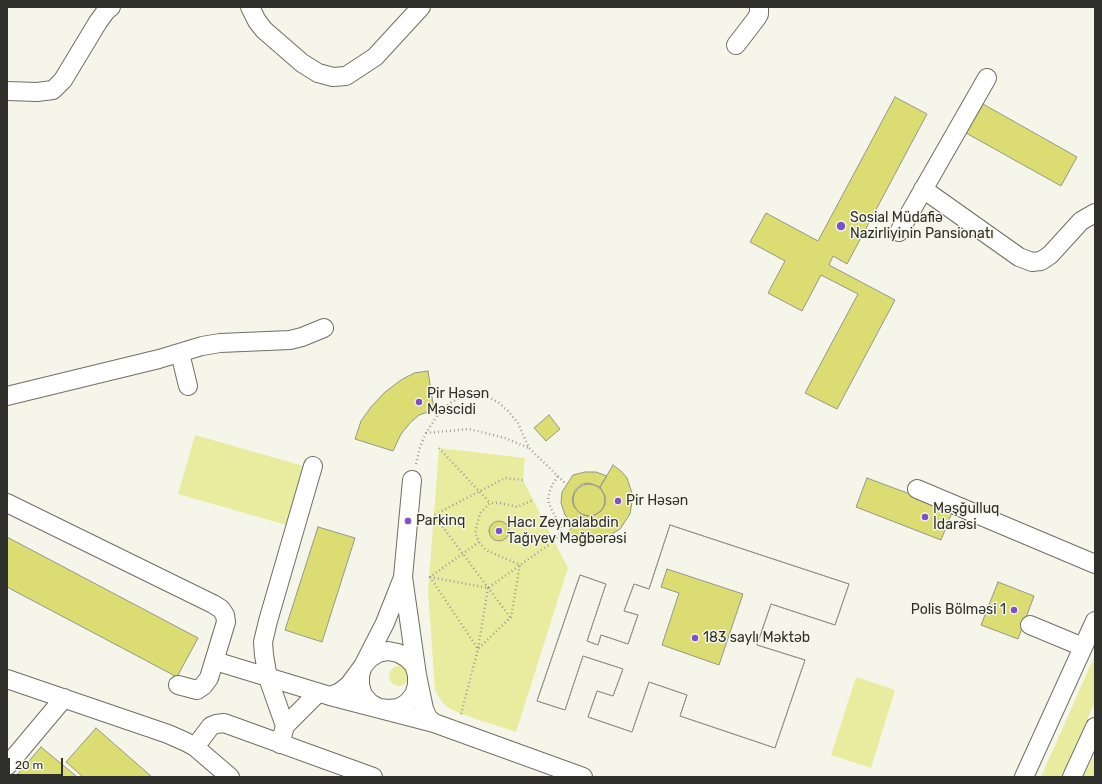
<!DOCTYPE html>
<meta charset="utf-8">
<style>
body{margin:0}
#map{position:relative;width:1102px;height:784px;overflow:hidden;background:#f5f6e9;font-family:Rubik,sans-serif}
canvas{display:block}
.frame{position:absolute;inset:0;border:8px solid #2f302b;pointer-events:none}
.scale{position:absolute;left:8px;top:758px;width:55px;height:18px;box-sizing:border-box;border:2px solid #2f302b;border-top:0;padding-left:5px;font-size:12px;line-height:14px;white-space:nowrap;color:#2f302b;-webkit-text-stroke:3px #f5f6e9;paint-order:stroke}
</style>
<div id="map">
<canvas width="1102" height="784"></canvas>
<div class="frame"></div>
<div class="scale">20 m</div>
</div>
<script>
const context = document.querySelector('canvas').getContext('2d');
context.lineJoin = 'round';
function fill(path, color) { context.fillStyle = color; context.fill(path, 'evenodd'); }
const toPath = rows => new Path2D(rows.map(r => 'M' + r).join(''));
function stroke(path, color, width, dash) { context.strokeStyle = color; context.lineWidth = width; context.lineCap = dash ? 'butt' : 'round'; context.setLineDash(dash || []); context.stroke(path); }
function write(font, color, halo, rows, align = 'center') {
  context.font = font + ' Rubik,sans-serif'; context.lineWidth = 3; context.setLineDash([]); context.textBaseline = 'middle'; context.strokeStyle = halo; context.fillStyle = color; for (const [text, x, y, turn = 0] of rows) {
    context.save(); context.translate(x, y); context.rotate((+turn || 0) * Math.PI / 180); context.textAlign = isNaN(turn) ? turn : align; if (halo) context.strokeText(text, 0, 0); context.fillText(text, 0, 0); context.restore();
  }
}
const green = toPath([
 [195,435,307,467,290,526,178,494],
 [439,448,525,458,523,480,568,568,516,732,461,714,447,707,440,699,435,690,428,591],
 [1095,655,1095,702,1061,777,1041,777],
 '389 676a10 10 0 1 1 20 0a10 10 0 1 1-20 0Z',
 [856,677,895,690,871,768,831,755],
 [1093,758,1095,759,1095,777,1083,777]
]);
const building = toPath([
 [895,97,927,114,847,264,833,256,829,265,895,300,837,409,805,393,858,294,821,275,802,311,768,293,785,261,750,242,766,213,818,241,895,97],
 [983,104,1077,157,1061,186,966,133,983,104],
 [428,371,434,410,419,415,410,423,401,434,393,451,355,439,361,421,371,407,385,392,401,380,414,373,428,371],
 [549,415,560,429,546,441,534,428,549,415],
 [613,465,621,471,627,478,633,496,630,514,620,529,604,539,588,542,579,541,567,534,581,514,587,516,595,515,601,511,605,505,605,496,600,487,613,465],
 [585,472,596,472,607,476,600,487,589,483,582,484,575,490,572,499,574,507,581,514,574,524,565,515,561,503,562,492,573,475,585,472],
 [867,478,953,510,941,540,856,507,867,478],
 '573 500a16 16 0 1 1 32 0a16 16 0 1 1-32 0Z',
 '489 531a10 10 0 1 1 20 0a10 10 0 1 1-20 0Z',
 [670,525,849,584,835,625,771,604,757,645,805,660,775,748,680,716,687,695,649,682,632,732,588,717,597,691,613,696,623,669,583,656,565,710,537,701,580,575,606,584,587,641,598,645,601,635,628,644,638,615,624,611,634,584,649,589,670,525],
 [667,569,743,594,719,665,662,645,679,593,661,587,667,569],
 [670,525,849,584,835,625,771,604,757,645,805,660,775,748,680,716,687,695,649,682,632,732,588,717,597,691,613,696,623,669,583,656,565,710,537,701,580,575,606,584,587,641,598,645,601,635,628,644,638,615,624,611,634,584,649,589,670,525],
 [318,527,355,538,322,642,285,630,318,527],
 [7,537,198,638,177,677,7,587,7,537],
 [998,582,1034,596,1018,639,981,625,998,582],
 [96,728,152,777,83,777,66,762,96,728],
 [41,747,76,776,76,777,15,777,41,747]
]);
const path = toPath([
 [426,433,469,429,505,438,529,448],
 [439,448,490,503],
 [416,464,420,447,426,433,437,416,450,403,463,396,475,393,487,396,499,403,508,411,518,423,529,448,566,484],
 [479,542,430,577,478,649,511,617,520,565,486,550,479,542,475,533,480,513,490,503,500,503,517,507,533,500],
 [430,577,488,588,554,541,560,534,562,530,549,504,548,497,552,485,558,476],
 [510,617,434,515,505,478,523,480],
 [461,714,478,649,488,588]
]);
const minor = toPath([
 [250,7,257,21,264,30,302,63,318,73,333,77,346,76,375,57,421,7],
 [736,45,756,19,759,14,759,7],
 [7,91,37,92,53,90,63,80,98,22,106,11,111,7],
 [923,189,1019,257,1032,262,1041,261,1050,255,1081,221,1095,213],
 [899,232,987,78],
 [180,353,188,386],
 [7,396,159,359,202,346,220,343,290,340,302,337,324,328],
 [412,480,403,577,417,675,424,709,428,718,434,723,583,777],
 [917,489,1095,564],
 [7,503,213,604,221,609,225,615,226,622,209,678,203,686,197,690,178,685],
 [1030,625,1083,647],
 [215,661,330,696,434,723],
 [7,679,168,734,186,742,195,747,230,777],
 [330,696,340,692,349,685,363,666,370,658,378,653,388,651,398,653,407,658,414,665,417,675,417,685,414,695,407,703,399,708,389,709,379,708,370,703,363,695,360,685,360,675,363,666,385,623,402,580],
 [285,726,318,693],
 [280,744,285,726,268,678,264,655,263,642,268,621,313,466],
 [195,747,211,726,216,724,224,723,373,777],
 [7,766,64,698],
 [1024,777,1095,621],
 [1072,777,1095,727]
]);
const markers = [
 [841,226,5,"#7c51ca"],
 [419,402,4,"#7c51ca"],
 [618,501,4,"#7c51ca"],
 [925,517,4,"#7c51ca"],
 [408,521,4,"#7c51ca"],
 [499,531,4,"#7c51ca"],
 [1014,610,4,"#7c51ca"],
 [695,638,4,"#7c51ca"]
];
const poiNames = [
 ["Sosial Müdafiə",850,218],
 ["Nazirliyinin Pansionatı",850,234],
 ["Pir Həsən",427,394],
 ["Məscidi",427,410],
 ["Pir Həsən",626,501],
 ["Məşğulluq",933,509],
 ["İdarəsi",933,525],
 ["Parkinq",416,521],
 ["Hacı Zeynalabdin",507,523],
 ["Tağıyev Məğbərəsi",507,539],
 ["Polis Bölməsi 1",1006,610,"right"],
 ["183 saylı Məktəb",703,638]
];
fill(green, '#e9ec9e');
fill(building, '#dbdd73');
stroke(building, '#95968a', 1);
stroke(minor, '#6f6f64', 20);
stroke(path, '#9fa096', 2.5, [1, 3]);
stroke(minor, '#fff', 18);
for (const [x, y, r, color] of markers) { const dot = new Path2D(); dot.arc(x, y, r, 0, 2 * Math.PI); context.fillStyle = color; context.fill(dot); stroke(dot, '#f5f6e9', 1.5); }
write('14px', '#2f302b', '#f5f6e9', poiNames, 'left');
</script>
